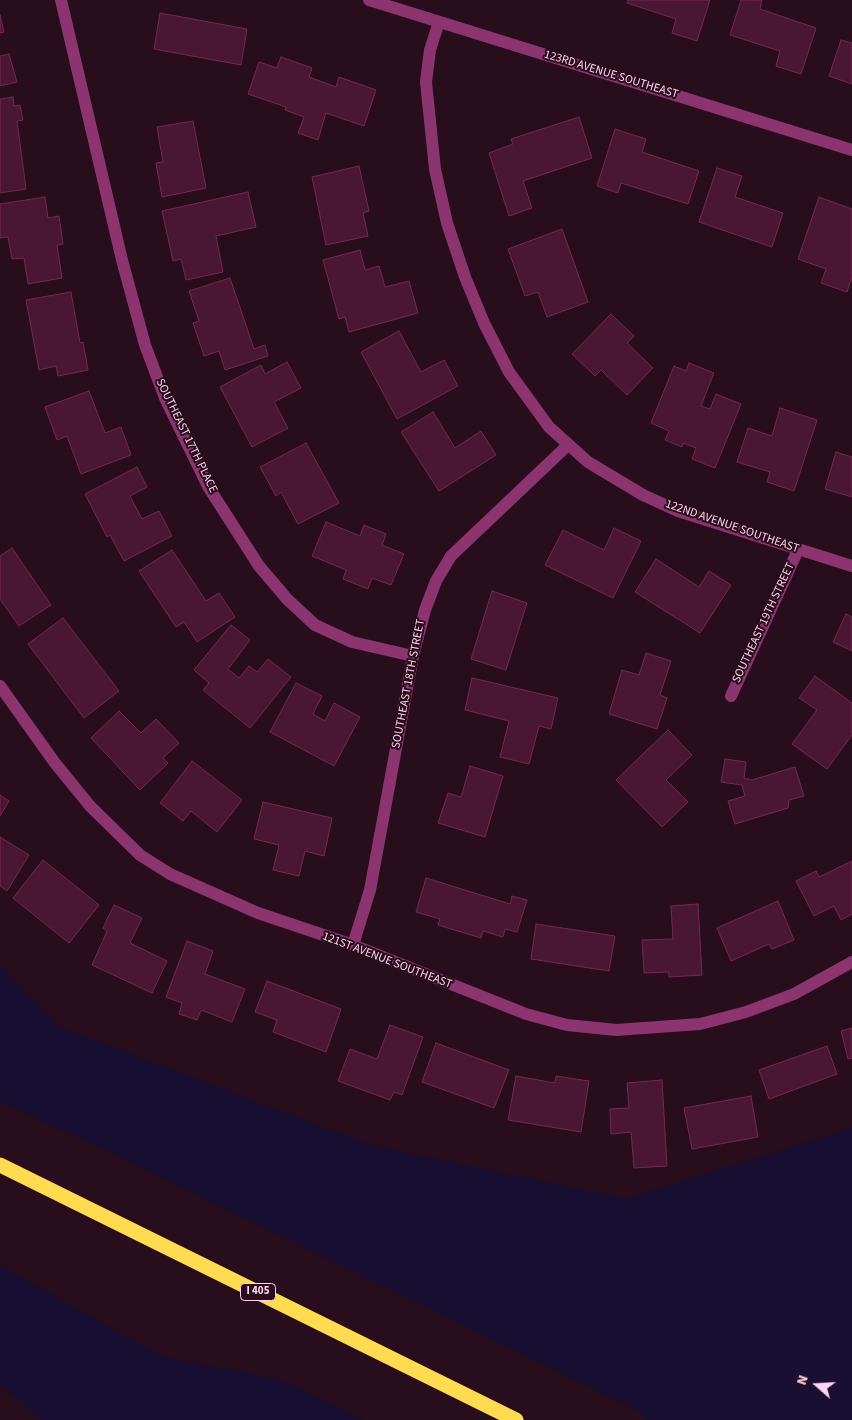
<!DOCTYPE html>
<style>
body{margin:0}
#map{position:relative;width:852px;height:1420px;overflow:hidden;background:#280d1c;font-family:"Source Sans 3",sans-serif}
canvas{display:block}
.north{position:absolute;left:792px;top:1360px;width:50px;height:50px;-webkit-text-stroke:4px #280d1c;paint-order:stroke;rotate:289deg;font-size:14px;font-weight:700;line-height:20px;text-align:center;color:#ffd4ee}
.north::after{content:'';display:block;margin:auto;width:18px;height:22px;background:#ffd4ee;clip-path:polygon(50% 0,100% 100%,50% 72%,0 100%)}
</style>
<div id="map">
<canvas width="852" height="1420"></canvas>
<div class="north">N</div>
</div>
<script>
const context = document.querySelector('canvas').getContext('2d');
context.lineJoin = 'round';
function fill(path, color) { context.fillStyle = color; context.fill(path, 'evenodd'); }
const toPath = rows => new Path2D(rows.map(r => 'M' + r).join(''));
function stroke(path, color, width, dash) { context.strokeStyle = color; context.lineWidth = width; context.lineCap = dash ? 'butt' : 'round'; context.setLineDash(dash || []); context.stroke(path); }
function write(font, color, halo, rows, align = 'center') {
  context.font = font + ' "Source Sans 3",sans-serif'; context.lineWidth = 4; context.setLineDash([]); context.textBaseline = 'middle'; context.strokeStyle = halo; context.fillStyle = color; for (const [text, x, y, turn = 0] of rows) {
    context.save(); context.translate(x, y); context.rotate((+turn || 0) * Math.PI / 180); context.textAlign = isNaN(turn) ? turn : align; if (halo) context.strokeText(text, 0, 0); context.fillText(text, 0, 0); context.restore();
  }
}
const green = toPath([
 [0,965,58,1026,370,1145,626,1199,852,1128,852,1420,647,1420,640,1412,99,1147,0,1102],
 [0,1265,161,1356,279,1379,363,1420,41,1420,0,1384]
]);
const building = toPath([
 [628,0,710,0,697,41,672,33,676,19,627,3,628,0],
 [741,0,762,0,760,9,816,28,801,74,776,66,780,51,730,35,741,0],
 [160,13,247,29,241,65,154,49,160,13],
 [0,15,4,32,0,33,0,15],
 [841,40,852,43,852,84,829,76,841,40],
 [9,54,17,82,0,86,0,56,9,54],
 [281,57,312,68,309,77,336,87,339,77,376,90,364,126,326,113,318,140,298,133,304,117,285,110,286,107,248,94,259,62,277,68,281,57],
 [13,97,14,106,20,105,23,120,17,121,26,189,0,193,0,99,13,97],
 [579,117,592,158,523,181,532,208,509,216,489,153,513,144,511,139,579,117],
 [193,121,206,188,162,197,156,163,163,162,157,127,193,121],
 [615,129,646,139,642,152,699,171,688,204,621,183,618,193,597,186,615,129],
 [359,166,369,211,363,213,368,236,326,245,312,177,359,166],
 [717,168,742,176,735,197,783,213,772,247,699,222,717,168],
 [248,192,256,227,216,236,223,272,186,280,181,259,173,261,162,211,248,192],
 [45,197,48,218,59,216,63,244,57,245,62,278,28,284,24,258,12,259,8,237,0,238,0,204,45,197],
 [819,197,852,209,852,277,847,292,821,283,826,269,798,259,819,197],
 [562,229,588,302,547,317,538,292,525,296,508,249,562,229],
 [360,250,365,270,379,266,385,287,409,281,418,313,349,332,345,317,339,319,323,260,360,250],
 [230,278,254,349,265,345,268,356,225,370,219,351,204,356,193,323,199,321,189,291,230,278],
 [71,292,80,343,83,342,88,370,58,376,56,366,39,370,26,300,71,292],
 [611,314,634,336,627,343,653,368,627,395,601,370,595,376,572,354,611,314],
 [399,331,421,372,444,360,458,386,397,419,361,352,399,331],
 [287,362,301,388,274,402,288,428,252,447,220,387,261,365,265,374,287,362],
 [689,363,714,373,701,406,710,409,716,394,741,404,715,468,692,459,696,448,683,443,682,447,665,440,669,431,651,423,674,366,686,371,689,363],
 [89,391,105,433,121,427,131,455,81,474,67,436,57,440,45,407,89,391],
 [780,408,817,420,794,491,767,482,770,472,737,462,748,428,772,436,780,408],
 [433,412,455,448,481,431,496,455,439,491,401,432,433,412],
 [306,443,339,503,298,524,281,492,276,496,260,467,306,443],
 [836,452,852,457,852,497,825,489,836,452],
 [137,467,147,487,130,496,142,519,159,511,172,536,124,561,110,535,107,537,85,494,137,467],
 [326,522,360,536,364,525,386,534,382,545,404,554,391,585,372,578,368,589,343,579,346,570,312,556,326,522],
 [614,528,641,541,613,598,545,565,563,530,604,550,614,528],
 [12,548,51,605,19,626,0,599,0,556,12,548],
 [172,550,206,601,219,593,235,617,197,642,184,622,176,627,139,571,172,550],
 [656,559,699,587,709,571,731,585,700,633,635,592,656,559],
 [492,591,527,603,506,670,471,659,492,591],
 [846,614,852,617,852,651,833,642,846,614],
 [63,618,119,691,84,718,28,644,63,618],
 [231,625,250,640,228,669,239,678,249,666,257,672,268,659,291,677,250,728,203,690,209,683,194,670,231,625],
 [646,653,671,661,660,695,667,698,657,729,609,714,622,670,639,675,646,653],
 [815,676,852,703,852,735,827,769,792,744,817,710,799,698,815,676],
 [472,678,558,698,551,729,539,726,529,764,500,757,509,721,465,710,472,678],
 [296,683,322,696,313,714,325,721,334,703,360,717,334,766,270,732,296,683],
 [119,711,141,733,156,719,179,743,163,758,168,763,140,790,91,738,119,711],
 [668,730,692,755,666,780,688,802,662,827,616,780,668,730],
 [725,759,746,762,744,778,752,780,795,767,804,796,789,800,788,808,735,824,728,801,745,796,742,785,721,782,725,759],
 [192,761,242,800,217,832,191,811,183,821,160,803,192,761],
 [470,766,503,776,485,837,438,823,448,793,461,797,470,766],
 [0,795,9,801,0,816,0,795],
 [263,802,332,818,324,856,305,851,299,876,273,870,279,845,254,839,263,802],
 [0,837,29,855,7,891,0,886,0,837],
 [43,860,99,905,69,943,13,898,43,860],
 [852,861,852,914,841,920,834,906,814,916,796,881,816,871,819,877,852,861],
 [426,878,510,904,512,896,527,900,517,932,505,929,503,937,483,931,481,938,438,925,440,919,416,912,426,878],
 [778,901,794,940,772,949,769,944,731,961,717,928,778,901],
 [698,904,702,975,669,977,669,972,644,973,642,940,673,939,671,906,698,904],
 [114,905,142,918,130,943,167,961,152,993,92,965,107,931,103,928,114,905],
 [536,924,615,936,609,971,531,959,536,924],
 [187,941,213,951,205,974,245,989,232,1022,201,1010,197,1020,179,1014,182,1003,166,997,187,941],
 [267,981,341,1009,326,1052,273,1032,277,1020,255,1012,267,981],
 [390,1025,423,1037,402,1095,394,1092,390,1100,338,1081,350,1049,377,1059,390,1025],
 [852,1028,852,1058,848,1059,841,1031,852,1028],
 [436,1043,509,1070,494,1108,422,1082,436,1043],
 [827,1046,837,1074,769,1099,759,1070,827,1046],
 [516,1076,555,1083,556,1076,589,1081,581,1132,508,1120,516,1076],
 [662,1080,667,1166,634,1168,631,1132,611,1134,610,1109,629,1108,627,1083,662,1080],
 [751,1096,758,1137,692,1149,684,1108,751,1096]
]);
const minor = toPath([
 [61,0,122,260,145,345,165,398,209,488,259,566,287,599,315,625,352,642,413,656],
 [369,0,852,150],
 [439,22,430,50,426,82,435,169,447,223,465,277,484,323,509,372,549,427,588,462,643,495,678,511,852,566],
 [0,686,55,763,90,806,140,855,170,874,258,913,353,945,526,1014,567,1025,616,1030,700,1024,746,1012,794,994,852,962],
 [731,696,798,550],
 [353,945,370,890,413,656,425,610,436,581,451,556,568,445]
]);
const highway = toPath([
 [0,1165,516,1420]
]);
const shields = [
 [258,1292,35]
];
const shieldNames = [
 ["I 405",258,1292]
];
const streetNames = [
 ["123RD AVENUE SOUTHEAST",611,75,17],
 ["SOUTHEAST 17TH PLACE",186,436,64],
 ["122ND AVENUE SOUTHEAST",732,527,19],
 ["SOUTHEAST 19TH STREET",764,623,-65],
 ["SOUTHEAST 18TH STREET",409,684,-79],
 ["121ST AVENUE SOUTHEAST",387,961,21]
];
fill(green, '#180f32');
fill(building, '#4a1732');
stroke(building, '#782751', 1);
stroke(minor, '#8b346f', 12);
stroke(highway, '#ffdc4f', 15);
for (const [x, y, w] of shields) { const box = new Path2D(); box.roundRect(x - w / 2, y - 8.5, w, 17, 4); context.fillStyle = '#280d1c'; context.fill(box); stroke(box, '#ffd4ee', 1); }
write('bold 11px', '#ffd4ee', null, shieldNames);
write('12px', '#ffd4ee', '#280d1c', streetNames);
</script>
